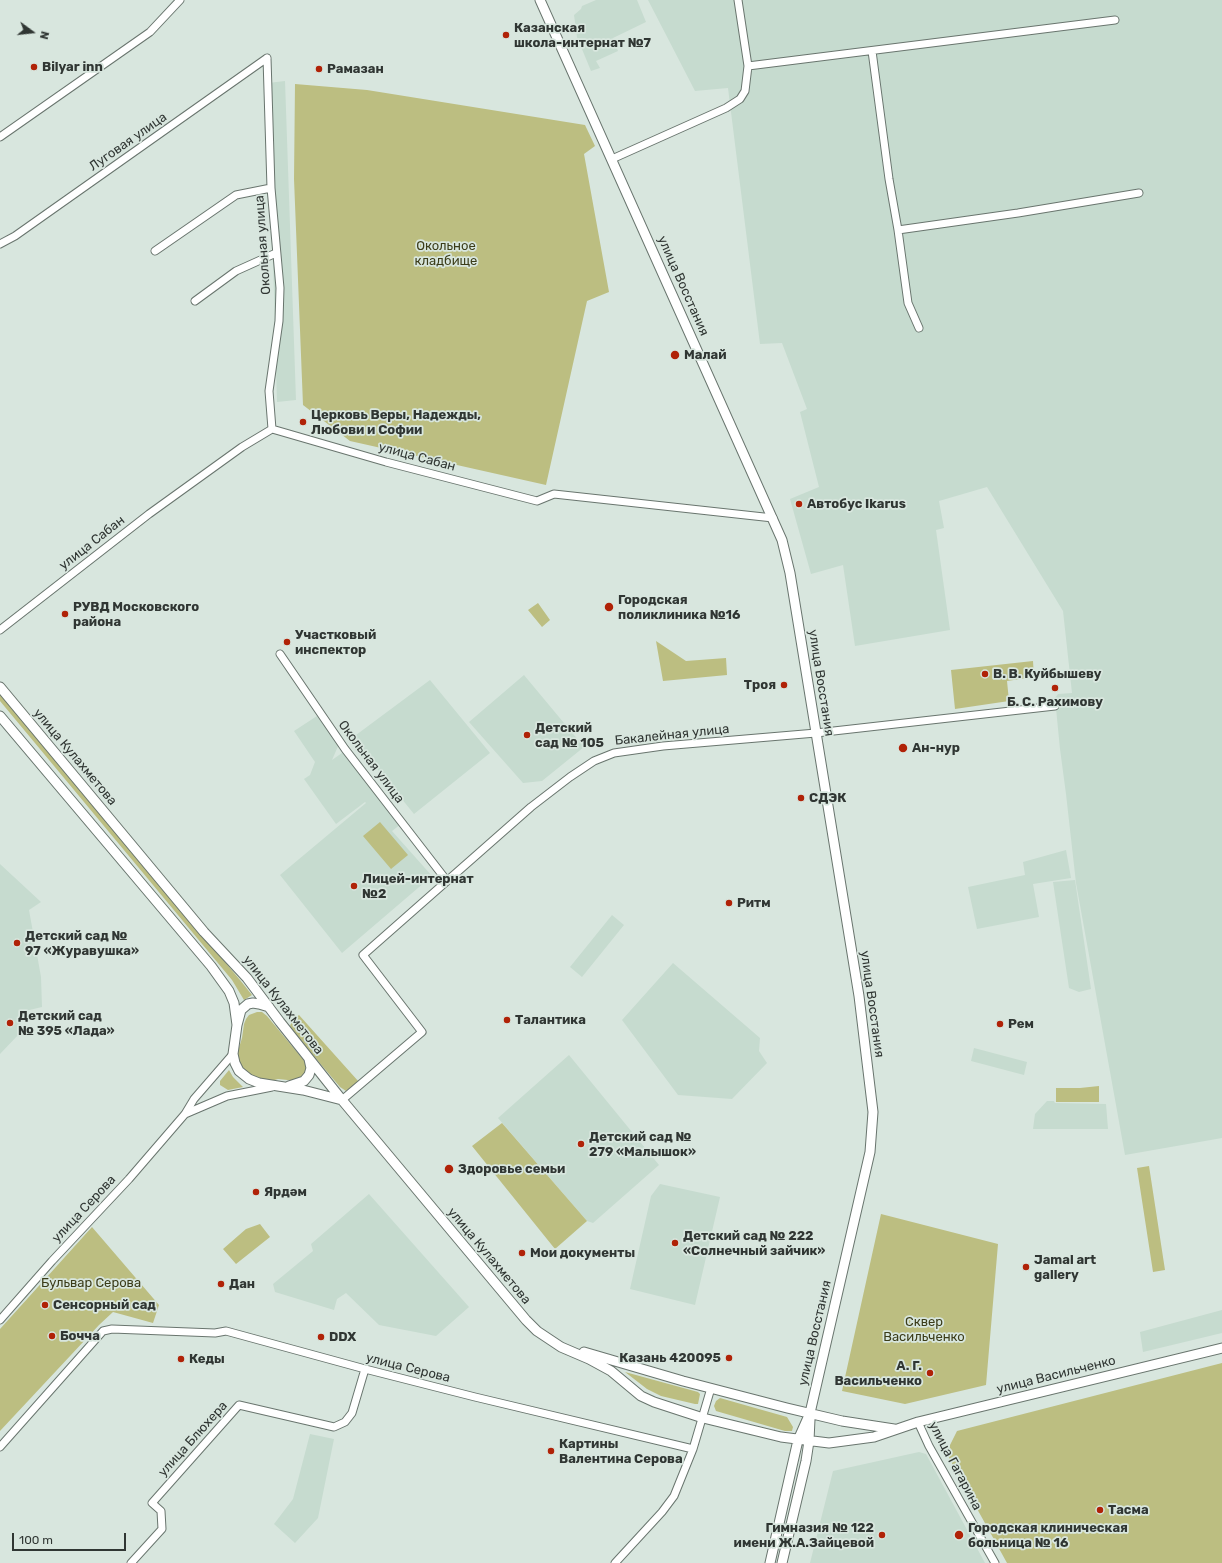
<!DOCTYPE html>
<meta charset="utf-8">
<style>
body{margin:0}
#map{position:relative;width:1222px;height:1563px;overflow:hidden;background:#d8e6de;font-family:Rubik,sans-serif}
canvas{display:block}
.north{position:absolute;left:12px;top:12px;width:40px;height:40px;-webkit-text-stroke:3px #d8e6de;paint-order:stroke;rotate:105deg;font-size:11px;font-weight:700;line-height:16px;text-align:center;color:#303633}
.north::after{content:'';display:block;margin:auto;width:14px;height:18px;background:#303633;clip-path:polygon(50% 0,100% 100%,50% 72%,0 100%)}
.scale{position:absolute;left:12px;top:1533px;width:114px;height:18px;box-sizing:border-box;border:2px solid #303633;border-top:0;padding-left:5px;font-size:12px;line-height:14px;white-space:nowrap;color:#303633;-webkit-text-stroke:3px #d8e6de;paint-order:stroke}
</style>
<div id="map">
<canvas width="1222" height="1563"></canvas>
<div class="north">N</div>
<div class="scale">100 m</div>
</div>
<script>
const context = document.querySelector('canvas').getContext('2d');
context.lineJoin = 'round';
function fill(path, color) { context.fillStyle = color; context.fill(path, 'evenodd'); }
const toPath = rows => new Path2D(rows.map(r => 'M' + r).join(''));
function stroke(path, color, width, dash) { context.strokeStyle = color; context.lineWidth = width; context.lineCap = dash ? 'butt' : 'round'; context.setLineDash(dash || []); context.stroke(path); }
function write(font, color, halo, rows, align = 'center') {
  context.font = font + ' Rubik,sans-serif'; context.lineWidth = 3.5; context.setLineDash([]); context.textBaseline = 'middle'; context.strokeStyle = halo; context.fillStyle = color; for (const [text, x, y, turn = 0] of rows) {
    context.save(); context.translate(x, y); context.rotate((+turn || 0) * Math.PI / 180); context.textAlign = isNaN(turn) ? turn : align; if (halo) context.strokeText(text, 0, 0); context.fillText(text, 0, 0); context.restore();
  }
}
const built = toPath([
 [596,0,637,0,646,22,613,38,618,51,596,61,600,68,591,71,577,37,574,15,581,9,582,6],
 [648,0,1222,0,1222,1138,1125,1155,1076,883,1066,794,1060,749,1055,698,1058,694,1072,693,1063,611,987,487,939,501,944,528,936,530,950,630,855,646,843,565,811,574,790,499,819,487,800,412,807,409,782,343,760,344,728,88,695,91],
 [285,81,296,400,277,402,268,83],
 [524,675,584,747,542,781,523,783,469,722],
 [430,680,490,753,414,814,352,738],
 [317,716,339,744,332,760,349,748,405,821,392,831,432,876,342,953,280,875,366,803,365,802,336,824,304,779,310,775,315,762,294,731],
 [1066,850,1071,878,1033,884,1039,917,977,929,968,887,1025,875,1023,862],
 [0,864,41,902,29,910,41,977,42,1007,21,1012,20,1033,0,1054],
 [1075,880,1091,989,1079,992,1069,988,1053,882],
 [612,915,624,925,582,977,570,967],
 [673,963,760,1038,759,1051,767,1063,732,1099,678,1095,622,1020],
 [974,1048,1027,1062,1024,1075,971,1061],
 [569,1055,659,1165,593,1223,587,1221,498,1118],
 [1047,1101,1054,1101,1055,1103,1106,1104,1108,1129,1033,1129,1035,1114],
 [660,1184,720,1197,695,1305,630,1289,651,1196],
 [369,1194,469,1307,436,1336,379,1325,346,1293,337,1299,334,1310,275,1292,273,1284,313,1251,311,1244],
 [1222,1310,1222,1333,1143,1352,1140,1332],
 [310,1434,334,1439,318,1518,295,1543,274,1524,293,1499],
 [919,1452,926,1454,985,1563,810,1563,833,1471]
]);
const green = toPath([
 [295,84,367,90,585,125,595,146,584,154,609,292,587,301,546,485,350,441,303,405,294,179],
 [538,603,550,620,542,627,528,610],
 [656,641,686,661,726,658,727,675,663,681],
 [1033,661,1034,677,1007,681,1009,701,955,709,951,670],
 [0,692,240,980,252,995,244,1000,232,980,0,701],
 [380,822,408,855,391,869,363,836],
 [257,1012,262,1012,267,1016,306,1063,307,1067,305,1075,297,1081,278,1079,271,1081,260,1079,250,1075,242,1069,238,1057,238,1051,242,1038,244,1024,246,1019,249,1015],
 [299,1015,359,1082,346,1091,340,1087,291,1029,290,1026,292,1021],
 [229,1070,233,1077,243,1087,228,1090,220,1085,220,1081],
 [1099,1086,1099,1102,1056,1102,1056,1088,1080,1088],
 [502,1123,587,1221,555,1249,472,1146],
 [1149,1166,1165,1270,1153,1272,1137,1168],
 [881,1214,998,1244,986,1385,905,1404,842,1391],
 [260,1224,270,1237,236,1264,223,1249,246,1229],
 [92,1227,159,1305,153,1323,113,1312,99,1325,0,1431,0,1329],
 [1222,1363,1222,1563,1007,1563,949,1458,950,1445,957,1431],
 [625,1372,698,1392,700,1394,698,1404,695,1404,661,1396,647,1389],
 [720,1398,787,1417,793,1427,792,1431,785,1431,716,1411,714,1406,716,1401]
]);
const minor = toPath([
 [738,0,748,66,1115,20],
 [872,51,889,179,898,230,908,303,919,328],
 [267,58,271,188,280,288,279,321,269,391,272,429],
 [0,137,150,32,180,0],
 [612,159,726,108,740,99,745,91,748,66],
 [898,230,1018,213,1139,193],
 [0,244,15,236,267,58],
 [155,251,236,195,271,188],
 [195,301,236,271,276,253],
 [0,630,149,514,242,447,272,429,386,462,537,501,554,494,773,518],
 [280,654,345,749,447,881],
 [342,1100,422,1032,363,955,531,807,570,777,594,761,614,753,663,746,816,733,1055,706],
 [185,1114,227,1096,272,1087],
 [0,1320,52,1261,129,1179,185,1114,194,1099,233,1054],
 [918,1422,929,1446,995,1563],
 [0,1447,103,1331,112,1329,215,1333,226,1331,365,1369,475,1397,693,1449],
 [131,1563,162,1529,161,1511,152,1503,239,1405,334,1427,345,1422,352,1413,365,1369],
 [615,1563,662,1512,674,1496,693,1449,711,1388]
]);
const major = toPath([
 [540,0,782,540,790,573,859,996,873,1112,870,1152,810,1413,798,1440,770,1563],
 [0,687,204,932,247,978,280,1022,342,1100,526,1320,537,1331,561,1347,589,1359,611,1371,641,1396,654,1402,703,1418,781,1437,829,1443,874,1437,918,1422,1222,1348],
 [0,716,211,966,229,991,234,1003,237,1025],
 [269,1007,259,1004,253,1003,248,1004,241,1010,237,1025,233,1054,235,1063,239,1071,249,1079,259,1083,303,1090,342,1100],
 [289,1086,304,1081,309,1075,311,1068,309,1059],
 [584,1352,683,1381,787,1408,842,1421,894,1429],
 [782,1563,806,1461,809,1441,810,1419]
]);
const markers = [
 [506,35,4,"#b02207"],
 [34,67,4,"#b02207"],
 [319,69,4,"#b02207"],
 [675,355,5,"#b02207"],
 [303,422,4,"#b02207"],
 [799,504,4,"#b02207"],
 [609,607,5,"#b02207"],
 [65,614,4,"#b02207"],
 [287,642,4,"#b02207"],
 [985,674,4,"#b02207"],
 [784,685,4,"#b02207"],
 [1055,688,4,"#b02207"],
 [527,735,4,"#b02207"],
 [903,748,5,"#b02207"],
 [801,798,4,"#b02207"],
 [354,886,4,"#b02207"],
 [729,903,4,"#b02207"],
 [17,943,4,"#b02207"],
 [507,1020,4,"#b02207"],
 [10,1023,4,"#b02207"],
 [1000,1024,4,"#b02207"],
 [581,1144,4,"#b02207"],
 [449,1169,5,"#b02207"],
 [256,1192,4,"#b02207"],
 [675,1243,4,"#b02207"],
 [522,1253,4,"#b02207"],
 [1026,1267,4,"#b02207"],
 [221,1284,4,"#b02207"],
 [45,1305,4,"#b02207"],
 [52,1336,4,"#b02207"],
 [321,1337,4,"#b02207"],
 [729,1358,4,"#b02207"],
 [181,1359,4,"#b02207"],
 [930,1373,4,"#b02207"],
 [551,1451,4,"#b02207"],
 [1100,1510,4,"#b02207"],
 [882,1535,4,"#b02207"],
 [959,1535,5,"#b02207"]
];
const poiNames = [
 ["Казанская",514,28],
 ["школа-интернат №7",514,43],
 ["Bilyar inn",42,67],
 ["Рамазан",327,69],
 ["Малай",684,355],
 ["Церковь Веры, Надежды,",311,415],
 ["Любови и Софии",311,430],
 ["Автобус Ikarus",807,504],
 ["Городская",618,600],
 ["поликлиника №16",618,615],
 ["РУВД Московского",73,607],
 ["района",73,622],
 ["Участковый",295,635],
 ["инспектор",295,650],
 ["В. В. Куйбышеву",993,674],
 ["Троя",776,685,"right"],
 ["Б. С. Рахимову",1055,702,"center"],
 ["Детский",535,728],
 ["сад № 105",535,743],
 ["Ан-нур",912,748],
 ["СДЭК",809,798],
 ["Лицей-интернат",362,879],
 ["№2",362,894],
 ["Ритм",737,903],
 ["Детский сад №",25,936],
 ["97 «Журавушка»",25,951],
 ["Детский сад",18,1016],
 ["№ 395 «Лада»",18,1031],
 ["Талантика",515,1020],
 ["Рем",1008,1024],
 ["Детский сад №",589,1137],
 ["279 «Малышок»",589,1152],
 ["Здоровье семьи",458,1169],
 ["Ярдәм",264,1192],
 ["Детский сад № 222",683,1236],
 ["«Солнечный зайчик»",683,1251],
 ["Мои документы",530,1253],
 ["Jamal art",1034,1260],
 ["gallery",1034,1275],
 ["Дан",229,1284],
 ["Сенсорный сад",53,1305],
 ["Бочча",60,1336],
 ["DDX",329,1337],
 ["Казань 420095",721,1358,"right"],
 ["Кеды",189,1359],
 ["А. Г.",922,1366,"right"],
 ["Васильченко",922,1381,"right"],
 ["Картины",559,1444],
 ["Валентина Серова",559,1459],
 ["Тасма",1108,1510],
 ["Гимназия № 122",874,1528,"right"],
 ["имени Ж.А.Зайцевой",874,1543,"right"],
 ["Городская клиническая",968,1528],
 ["больница № 16",968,1543]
];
const streetNames = [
 ["Луговая улица",128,142,-35],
 ["Окольная улица",263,245,-94],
 ["улица Восстания",683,286,66],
 ["улица Сабан",417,457,15],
 ["улица Сабан",92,543,-38],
 ["улица Восстания",821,683,81],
 ["Бакалейная улица",672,735,-6],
 ["улица Кулахметова",75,757,50],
 ["Окольная улица",371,762,53],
 ["улица Восстания",872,1004,82],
 ["улица Кулахметова",283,1005,52],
 ["улица Серова",84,1209,-47],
 ["улица Кулахметова",489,1256,50],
 ["улица Восстания",815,1333,-77],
 ["улица Серова",408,1368,14],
 ["улица Васильченко",1056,1375,-14],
 ["улица Блюхера",193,1439,-48],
 ["улица Гагарина",955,1466,62]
];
const parkNames = [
 ["Окольное",446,246],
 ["кладбище",446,261],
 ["Бульвар Серова",91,1283],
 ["Сквер",924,1322],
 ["Васильченко",924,1337]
];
fill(built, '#c6dbcf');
fill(green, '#bcbe81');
stroke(minor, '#69756e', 9);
stroke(major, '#69756e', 11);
stroke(minor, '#fff', 7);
stroke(major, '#fff', 9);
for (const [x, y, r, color] of markers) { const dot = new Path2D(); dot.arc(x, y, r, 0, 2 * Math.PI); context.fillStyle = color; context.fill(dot); stroke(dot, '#d8e6de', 1.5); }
write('bold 13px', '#303633', '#d8e6de', poiNames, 'left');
write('13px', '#303633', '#d8e6de', streetNames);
write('13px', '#3b3c19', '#d8e6de', parkNames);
</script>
